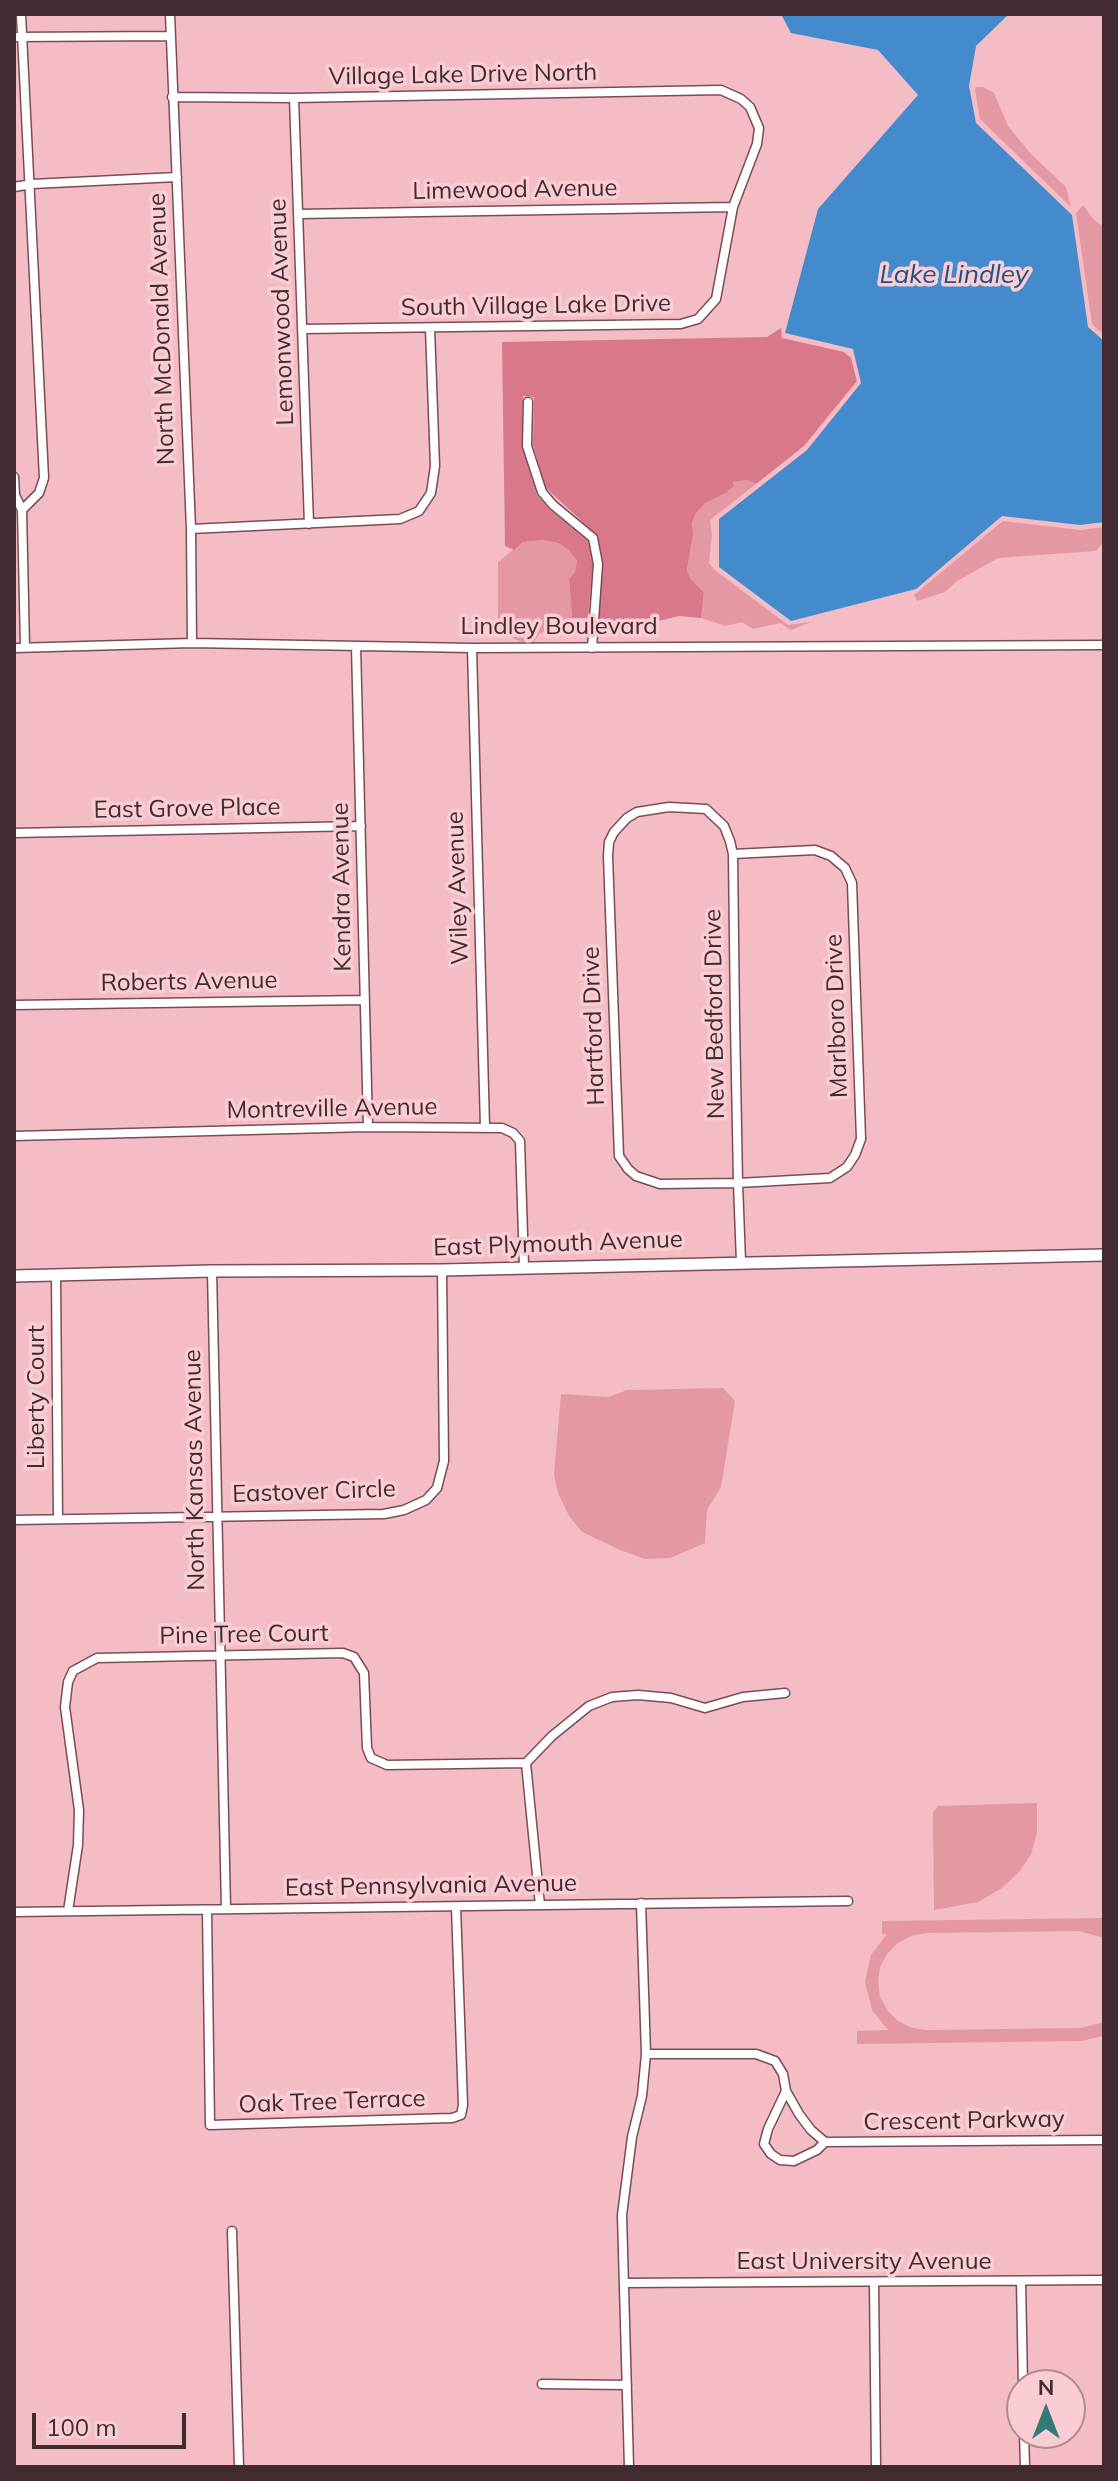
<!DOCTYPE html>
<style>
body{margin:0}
#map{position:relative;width:1118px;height:2481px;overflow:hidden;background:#f4bcc4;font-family:Mulish,sans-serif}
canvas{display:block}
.frame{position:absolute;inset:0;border:16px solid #412b2e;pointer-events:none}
.north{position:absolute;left:1006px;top:2369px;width:80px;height:80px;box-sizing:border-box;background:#faccd3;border:2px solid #b08c91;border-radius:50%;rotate:0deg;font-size:22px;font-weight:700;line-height:32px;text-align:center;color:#412b2e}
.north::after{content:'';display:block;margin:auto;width:28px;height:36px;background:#337b76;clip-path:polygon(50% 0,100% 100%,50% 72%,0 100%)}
.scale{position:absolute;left:32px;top:2413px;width:154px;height:36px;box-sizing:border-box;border:4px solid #412b2e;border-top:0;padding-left:10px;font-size:24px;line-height:28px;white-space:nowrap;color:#412b2e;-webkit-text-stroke:6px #faccd3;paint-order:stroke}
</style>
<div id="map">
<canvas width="1118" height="2481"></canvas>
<div class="frame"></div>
<div class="north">N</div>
<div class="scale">100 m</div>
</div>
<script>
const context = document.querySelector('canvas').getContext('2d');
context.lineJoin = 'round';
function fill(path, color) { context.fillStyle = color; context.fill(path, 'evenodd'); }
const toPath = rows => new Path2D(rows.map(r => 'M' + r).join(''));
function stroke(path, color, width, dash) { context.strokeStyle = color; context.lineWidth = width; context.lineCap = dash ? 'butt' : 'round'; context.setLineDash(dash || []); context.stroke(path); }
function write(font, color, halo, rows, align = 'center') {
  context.font = font + ' Mulish,sans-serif'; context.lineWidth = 7; context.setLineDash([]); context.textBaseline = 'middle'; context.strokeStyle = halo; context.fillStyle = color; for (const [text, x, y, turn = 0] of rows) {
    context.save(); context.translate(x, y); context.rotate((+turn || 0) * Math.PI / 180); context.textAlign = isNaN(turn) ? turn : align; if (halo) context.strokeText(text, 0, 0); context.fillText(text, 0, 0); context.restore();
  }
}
const green = toPath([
 [976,87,983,87,994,93,1008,126,1031,154,1066,187,1071,207,980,119,975,90],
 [1083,205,1094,220,1104,227,1104,335,1092,324,1076,213],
 [747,480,756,484,710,520,712,535,709,563,716,571,788,625,811,622,791,630,780,623,753,629,742,622,726,626,701,618,704,593,690,578,687,570,693,534,692,525,696,513,704,503,726,493,734,486,733,482],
 [1003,521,1080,530,1104,527,1104,541,1096,551,998,558,957,581,945,592,917,601,914,595],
 [541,540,558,543,569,550,577,561,575,572,569,579,572,618,539,634,534,642,522,642,498,632,498,562,523,542],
 [723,1388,735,1401,721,1487,707,1510,705,1543,670,1558,645,1559,620,1550,582,1532,569,1516,558,1493,554,1475,561,1394,609,1397,627,1390],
 [1037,1803,1037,1833,1031,1854,1020,1871,1002,1888,978,1902,934,1910,933,1812,938,1806],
 [1104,1918,1104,1938,1079,1931,926,1933,911,1936,898,1943,887,1954,880,1967,878,1982,880,1997,888,2011,898,2021,912,2028,927,2030,1081,2028,1104,2022,1104,2036,1081,2041,857,2044,857,2031,888,2030,872,2010,865,1982,871,1955,887,1934,882,1934,882,1921]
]);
const forest = toPath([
 [781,328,782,338,844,352,851,358,857,381,804,446,756,484,747,480,733,482,734,486,726,493,705,503,696,513,692,524,693,534,687,570,690,578,704,593,701,618,679,616,646,624,598,619,603,562,598,536,546,488,533,445,534,397,523,396,522,447,537,495,550,510,588,541,593,564,588,618,572,618,569,579,575,572,577,561,569,550,558,543,542,540,523,542,514,550,505,546,502,342,767,337]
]);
const water = toPath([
 [781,14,1009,14,976,46,969,86,976,123,1072,215,1088,327,1104,341,1104,522,1080,525,1002,516,916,589,791,621,719,567,719,519,807,450,861,383,853,349,785,333,818,209,918,95,878,50,791,33]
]);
const street = toPath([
 [21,14,44,478,39,493,22,510],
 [170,14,191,529,192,643],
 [14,37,170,36],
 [172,97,294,98,721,90,741,99,750,107,759,128,757,144,733,207,716,299,698,319,681,324,302,329],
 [294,98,309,524],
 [14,187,32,184,177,177],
 [298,214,733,207],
 [528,402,527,446,542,492,553,505,593,538,598,564,592,648],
 [14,477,15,495,22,510,25,647],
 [191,529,400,519,419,511,431,493,435,466,430,328],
 [356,646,368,1127],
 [14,648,192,643,472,648,1104,645],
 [472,648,485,1127],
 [14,833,361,826],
 [733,854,815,850,831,856,845,868,852,883,861,1139,855,1155,847,1167,830,1178,738,1183,660,1184,636,1176,628,1169,619,1156,608,856,609,842,614,832,627,818,637,812,669,807,706,809,724,826,730,841,733,854,735,1022,738,1183,741,1262],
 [14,1005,364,1000],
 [14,1136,368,1127,502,1128,513,1133,520,1141,524,1267],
 [212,1271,226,1909],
 [56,1275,58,1519],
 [14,1520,384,1514,404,1510,426,1500,437,1488,444,1461,442,1270],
 [526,1763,552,1736,589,1706,612,1697,638,1695,671,1698,705,1708,743,1697,785,1693],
 [526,1763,540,1905],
 [207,1910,210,2125,452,2118,461,2115,463,2105,456,1907],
 [68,1911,78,1845,79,1810,65,1707,68,1682,73,1671,97,1658,343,1653,354,1657,364,1673,367,1748,371,1758,387,1765,526,1763],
 [14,1912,848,1901],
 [646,2054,756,2054,775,2061,783,2074,786,2091,799,2114,811,2130,825,2142,1104,2140],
 [786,2091,768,2129,764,2144,771,2154,780,2160,794,2161,817,2150,825,2142],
 [232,2231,239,2467],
 [1021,2281,1023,2385],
 [624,2283,1104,2280],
 [874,2283,876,2467],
 [542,2384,627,2385],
 [1024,2433,1025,2467],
 [629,2467,622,2215,632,2137,642,2096,646,2054,641,1903]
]);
const secondary = toPath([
 [14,1276,212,1271,442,1270,1104,1255]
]);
const streetNames = [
 ["Village Lake Drive North",463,75,-1],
 ["Limewood Avenue",515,190,-1],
 ["South Village Lake Drive",536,306,-1],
 ["Lemonwood Avenue",282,312,-92],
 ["North McDonald Avenue",162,329,-92],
 ["Lindley Boulevard",559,627],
 ["East Grove Place",187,809,-1],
 ["Kendra Avenue",342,887,-91],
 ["Wiley Avenue",458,888,-92],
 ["Roberts Avenue",189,982,-1],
 ["New Bedford Drive",715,1014,-91],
 ["Marlboro Drive",837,1016,-92],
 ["Hartford Drive",594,1026,-92],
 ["Montreville Avenue",332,1109,-1],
 ["East Plymouth Avenue",558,1244,-2],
 ["Liberty Court",37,1397,-90],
 ["North Kansas Avenue",195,1470,-91],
 ["Eastover Circle",314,1492,-2],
 ["Pine Tree Court",244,1635,-1],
 ["East Pennsylvania Avenue",431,1886,-1],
 ["Oak Tree Terrace",332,2102,-2],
 ["Crescent Parkway",964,2121,-1],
 ["East University Avenue",864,2262]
];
const waterNames = [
 ["Lake Lindley",954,275]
];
fill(green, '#e398a4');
fill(forest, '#da788b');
fill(water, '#438bcc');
stroke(street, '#7b4c54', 11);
stroke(secondary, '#7b4c54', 14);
stroke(street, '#fff', 8);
stroke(secondary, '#fff', 11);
write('24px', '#412b2e', '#faccd3', streetNames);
write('italic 26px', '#1f517d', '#faccd3', waterNames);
</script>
